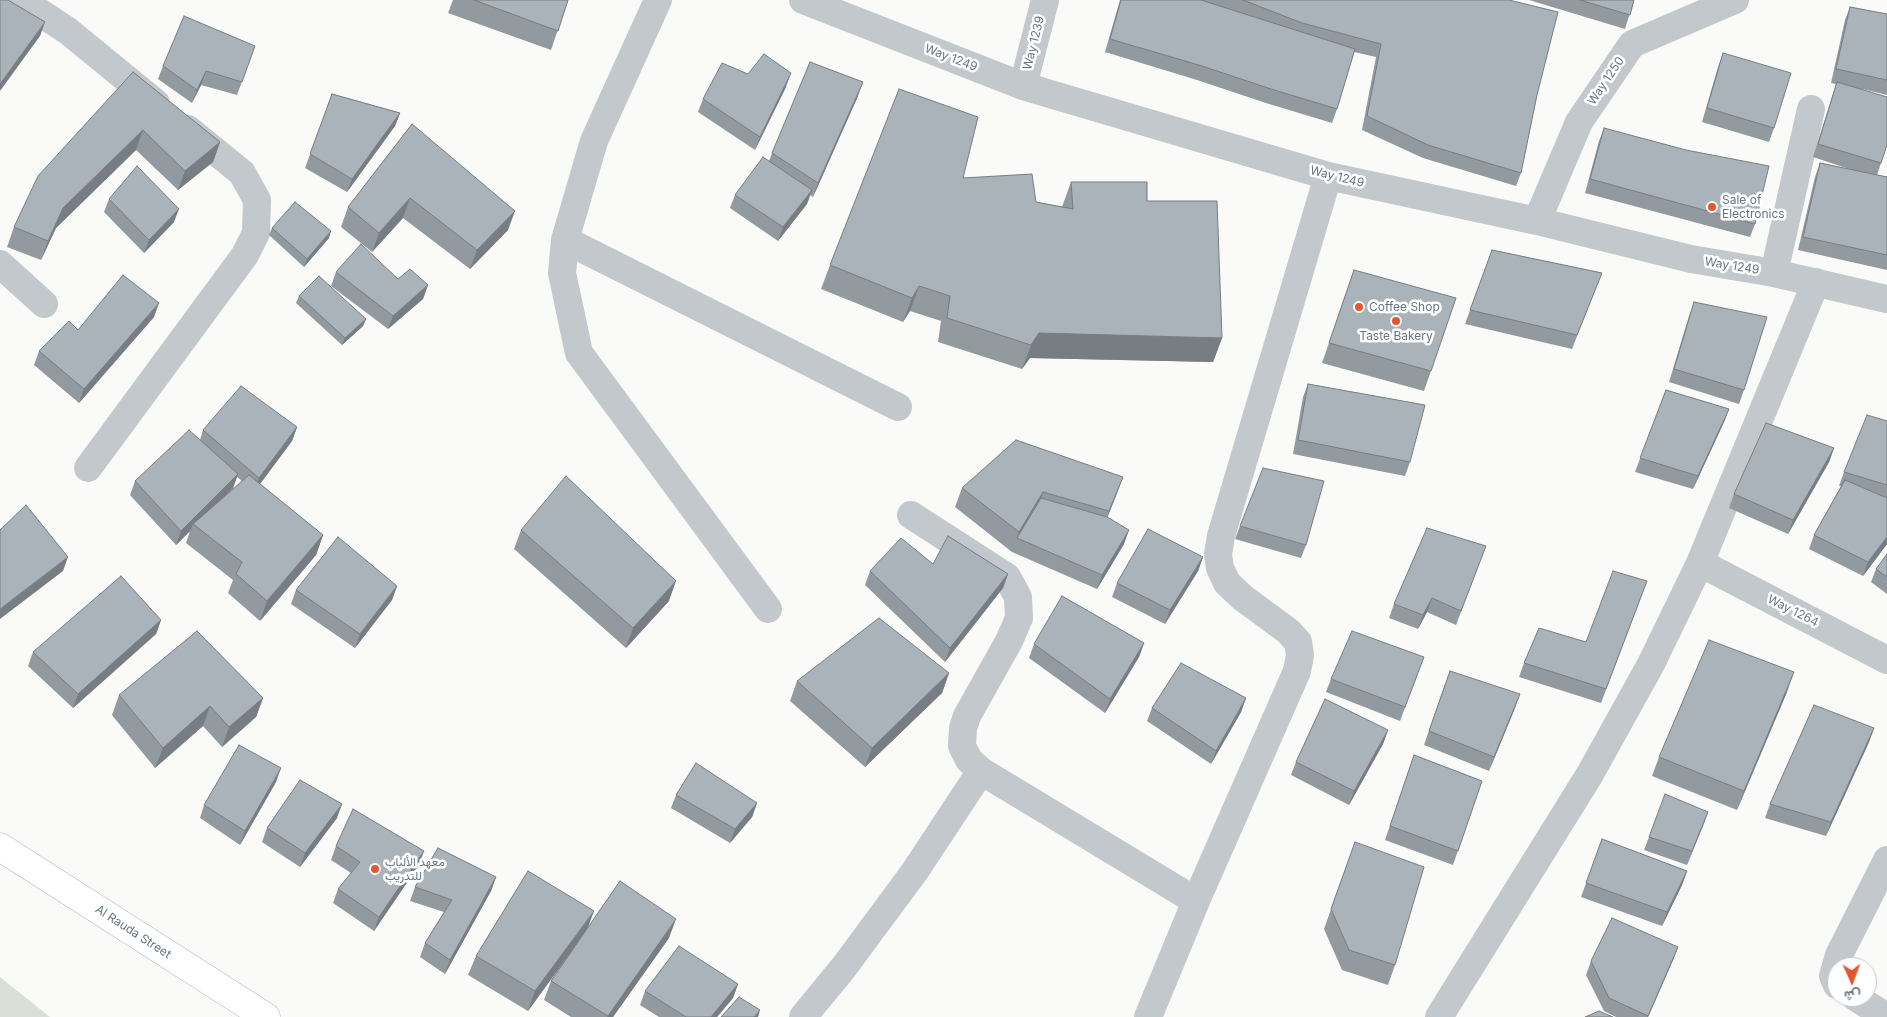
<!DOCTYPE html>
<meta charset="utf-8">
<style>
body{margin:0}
#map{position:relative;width:1887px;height:1017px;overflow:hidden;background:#fafaf8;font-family:Inter,Vazirmatn,sans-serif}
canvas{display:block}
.north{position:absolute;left:1827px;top:957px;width:50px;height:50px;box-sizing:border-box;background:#fff;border:1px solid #c1c8cd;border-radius:50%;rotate:178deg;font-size:14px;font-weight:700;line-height:20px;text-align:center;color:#657683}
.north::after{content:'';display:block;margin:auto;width:18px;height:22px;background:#e4572e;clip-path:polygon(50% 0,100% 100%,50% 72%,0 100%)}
</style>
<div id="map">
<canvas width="1887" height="1017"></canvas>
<div class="north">ش</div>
</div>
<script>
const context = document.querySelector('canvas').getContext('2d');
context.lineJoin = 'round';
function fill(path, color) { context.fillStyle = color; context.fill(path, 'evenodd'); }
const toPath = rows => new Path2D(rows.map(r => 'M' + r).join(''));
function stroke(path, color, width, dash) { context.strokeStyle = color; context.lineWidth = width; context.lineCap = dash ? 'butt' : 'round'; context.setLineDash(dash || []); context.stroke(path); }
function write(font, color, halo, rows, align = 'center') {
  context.font = font + ' Inter,Vazirmatn,sans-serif'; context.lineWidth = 5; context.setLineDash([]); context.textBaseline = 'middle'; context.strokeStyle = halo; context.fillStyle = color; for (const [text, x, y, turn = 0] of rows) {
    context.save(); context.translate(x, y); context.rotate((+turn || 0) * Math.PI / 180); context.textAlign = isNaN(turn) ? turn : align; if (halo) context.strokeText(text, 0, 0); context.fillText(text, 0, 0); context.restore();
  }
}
const green = toPath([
 [0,977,50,1017,0,1017]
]);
const minor = toPath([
 [21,0,68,31,156,103],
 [658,0,594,141,565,240,562,273,579,353,768,609],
 [803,0,1023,86,1328,176,1537,221,1691,259,1774,273,1887,299],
 [1023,86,1045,0],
 [1537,221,1579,122,1632,44,1735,0],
 [565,240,898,407],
 [0,264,44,304],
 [1774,273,1811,109],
 [88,468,245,255,256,233,257,200,242,173,188,129],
 [911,515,1007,577,1018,597,1019,618,1009,641,967,716,963,728,962,746,969,760,981,771,1196,901],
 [1700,563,1887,660],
 [1837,985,1833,976,1839,955,1887,860],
 [1855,997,1887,1017],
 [803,1017,844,967,915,871,981,771],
 [1148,1017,1196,901,1297,671,1300,655,1298,642,1288,631,1243,598,1227,583,1220,568,1218,554,1221,536,1328,176],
 [1439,1017,1590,774,1651,664,1700,563,1816,282]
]);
const major = toPath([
 [0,847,266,1017]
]);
const wall = toPath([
 [453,0,568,0,551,50,448,13],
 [1120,0,1509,0,1537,95,1521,173,1516,186,1423,158,1362,130,1376,57,1354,52,1337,109,1332,123,1266,103,1197,80,1105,52],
 [1529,0,1634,0,1625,29],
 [1850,7,1887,14,1887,95,1862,89,1881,163,1877,175,1887,177,1887,270,1798,250,1815,177,1820,163,1852,170,1813,157,1836,84,1831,83,1845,20],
 [255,46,237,95,201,85,192,103,158,79,163,66],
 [1723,53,1774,128,1769,142,1702,122,1718,67],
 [133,72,220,142,213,162,178,190,136,150,56,228,41,260,7,247,14,227],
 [748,74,786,87,755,150,698,112,703,99],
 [332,94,400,113,395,126,347,192,305,168],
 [858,96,813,197,810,195,807,204,778,241,730,208,735,195,769,161,772,153],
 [412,124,508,230,470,269,403,218,372,252,341,227,348,207],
 [1604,128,1755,224,1750,237,1585,193,1599,141],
 [963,178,1036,202,1062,207,1071,182,1147,201,1222,338,1213,362,1030,358,1022,369,938,342,941,321,910,311,903,322,821,289,830,265],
 [109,199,174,222,144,253,104,212],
 [272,228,329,238,304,267,269,235],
 [1492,250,1602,273,1572,349,1465,324],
 [1354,270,1431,371,1424,391,1322,363],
 [336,272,428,285,423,299,388,329,331,286],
 [299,296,366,319,363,326,342,345,296,303],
 [1694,302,1744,390,1739,404,1669,382,1689,316],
 [154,317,79,403,34,365,39,351,78,330],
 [1308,384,1410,462,1405,476,1293,454,1303,397],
 [1666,390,1729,409,1724,422,1693,489,1635,472],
 [1887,421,1887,544,1863,576,1809,549,1814,535,1841,486,1839,486,1844,472],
 [297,427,292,441,260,484,323,535,316,555,260,621,228,593,233,580,186,543,190,531,176,545,130,495,135,481,200,440,203,430],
 [237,477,242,481,224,497,233,488],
 [1834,448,1829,462,1788,534,1729,508,1734,494],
 [1123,477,1107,517,1124,544,1097,589,1012,552,955,507,962,488],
 [1240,526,1306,545,1301,558,1235,539],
 [521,530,669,601,626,648,514,549],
 [1486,546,1456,625,1427,612,1418,629,1389,618,1394,604],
 [1887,554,1887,594,1871,582,1876,569],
 [1203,557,1198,571,1165,624,1112,597,1117,583],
 [870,571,1008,574,1003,588,945,662,865,585],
 [1647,581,1601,703,1519,677,1524,663,1586,642],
 [397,586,392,600,355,648,291,604,296,590],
 [161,620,156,634,73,708,28,666,33,652],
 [1144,643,1139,657,1105,713,1029,658,1034,644],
 [1424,657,1400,721,1326,692,1331,679],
 [949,673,942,693,865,767,790,701,797,681],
 [1445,684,1515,708,1489,771,1424,745],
 [1787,692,1737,810,1652,776,1659,757],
 [119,695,263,698,256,717,222,747,203,726,155,768,112,715],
 [1246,698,1241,712,1211,764,1147,721,1152,708],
 [1874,728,1869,742,1826,836,1765,818,1770,804],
 [1388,730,1383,744,1349,805,1291,775,1296,762],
 [1414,755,1482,781,1453,865,1385,840],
 [276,782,240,845,200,818,204,805],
 [676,795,757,803,752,817,730,843,671,808],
 [1708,812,1687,865,1644,850,1649,837],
 [337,818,300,867,262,842,267,828],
 [1602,839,1687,871,1682,885,1662,926,1581,897],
 [1355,842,1395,965,1388,985,1342,970,1324,929],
 [336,846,419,865,374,931,333,903,338,889,351,873,331,860],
 [496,877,491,891,445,974,420,957,425,943,444,912,410,901,415,887],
 [588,927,669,938,613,1017,571,1017,544,1000,551,981,569,954,528,1011,468,975,476,956],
 [1678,947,1673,960,1648,1017,1616,1017,1604,1011,1586,975,1591,961],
 [738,984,733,998,717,1017,659,1017,640,1005,645,991]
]);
const shadedWall = toPath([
 [45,22,40,36,0,91,0,84],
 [206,71,201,85,192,103,197,90],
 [791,73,786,87,755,150,760,137],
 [863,82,858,96,813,197,818,183],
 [400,113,395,126,347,192,352,179],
 [143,130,136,150,56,228,41,260,48,241,63,208],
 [220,142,213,162,178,190,185,171],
 [812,190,807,204,778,241,783,227],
 [410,198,403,218,372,252,379,233],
 [179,209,174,222,144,253,149,240],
 [515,211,508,230,470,269,477,250],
 [331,231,329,238,304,267,307,259],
 [428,285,423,299,388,329,393,316],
 [919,286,910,311,903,322,912,298],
 [159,303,154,317,79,403,84,389],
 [366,319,363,326,342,345,345,338],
 [1039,333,1222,338,1213,362,1030,358,1022,369,1031,345],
 [1729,409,1724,422,1693,489,1698,476],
 [297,427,292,441,254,492,259,478],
 [1834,448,1829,462,1788,534,1793,520],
 [238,474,233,488,195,526,193,524,190,531,176,545,181,531],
 [1123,477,1116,496,1102,531,1109,511],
 [1043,492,1036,512,1017,538,1019,532],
 [1129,530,1124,544,1097,589,1102,575],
 [323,535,316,555,260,621,267,601],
 [1887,537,1887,544,1863,576,1868,562],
 [68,557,63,571,0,619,0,609],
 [1203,557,1198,571,1165,624,1170,610],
 [1008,574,1003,588,945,662,950,648],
 [676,581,669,601,626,648,633,628],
 [397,586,392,600,355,648,360,634],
 [1432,598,1427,612,1418,629,1423,615],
 [161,620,156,634,73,708,78,694],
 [1144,643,1139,657,1105,713,1110,699],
 [1794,672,1787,692,1737,810,1744,791],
 [949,673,942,693,865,767,872,748],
 [1520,694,1515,708,1489,771,1494,757],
 [263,698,256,717,222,747,229,727],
 [1246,698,1241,712,1211,764,1216,751],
 [210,706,203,726,155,768,163,748],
 [1874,728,1869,742,1826,836,1831,822],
 [1388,730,1383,744,1349,805,1354,791],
 [281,768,276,782,240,845,245,831],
 [757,803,752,817,730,843,735,829],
 [342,804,337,818,300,867,305,853],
 [1708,812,1703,826,1687,865,1692,851],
 [424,851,419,865,374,931,379,917],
 [1687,871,1682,885,1662,926,1667,912],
 [496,877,491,891,445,974,450,960],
 [594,911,587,930,528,1011,535,991],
 [676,919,669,938,613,1017,607,1017],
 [1678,947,1673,960,1648,1017,1647,1017],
 [738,984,733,998,717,1017,711,1017],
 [760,1010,758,1017,754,1017]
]);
const building = toPath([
 [0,0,8,0,45,22,0,84,0,0],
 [474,0,568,0,558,31,474,0],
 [1121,0,1201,0,1355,49,1337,109,1271,89,1202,66,1110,39,1121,0],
 [1243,0,1509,0,1558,12,1537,95,1521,173,1428,145,1367,116,1381,44,1302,23,1243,0],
 [1580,0,1634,0,1630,15,1580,0],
 [1850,7,1887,14,1887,80,1836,69,1850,7],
 [184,16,255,46,242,82,206,71,197,90,163,66,184,16],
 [1723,53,1791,73,1774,128,1707,108,1723,53],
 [764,54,791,73,760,137,703,99,722,63,748,74,764,54],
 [810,62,863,82,818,183,772,153,810,62],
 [133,72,220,142,185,171,143,130,63,208,48,241,14,227,38,176,133,72],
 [1837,82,1887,97,1887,145,1881,163,1818,144,1837,82],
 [899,89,978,117,963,178,1032,174,1036,202,1073,209,1071,182,1147,182,1147,201,1217,201,1222,338,1039,333,1031,345,947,318,950,296,919,286,912,298,830,265,899,89],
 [332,94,400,113,352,179,310,154,332,94],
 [412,124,515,211,477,250,410,198,379,233,348,207,412,124],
 [1604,128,1686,150,1769,166,1755,224,1590,179,1604,128],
 [763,157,812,190,783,227,735,195,763,157],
 [1820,163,1887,177,1887,255,1803,237,1820,163],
 [137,166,179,209,149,240,109,199,137,166],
 [295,202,331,231,307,259,272,228,295,202],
 [361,244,398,279,410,269,428,285,393,316,336,272,361,244],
 [1492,250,1602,273,1577,335,1470,310,1492,250],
 [1354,270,1456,298,1431,371,1329,343,1354,270],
 [123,275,159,303,84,389,39,351,69,321,78,330,123,275],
 [319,276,366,319,345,338,299,296,319,276],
 [1694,302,1767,317,1744,390,1674,369,1694,302],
 [1308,384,1425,405,1410,462,1298,440,1308,384],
 [241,386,297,427,259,478,203,430,241,386],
 [1666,390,1729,409,1698,476,1640,458,1666,390],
 [1867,415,1887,421,1887,485,1844,472,1867,415],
 [1766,423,1834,448,1793,520,1734,494,1766,423],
 [189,430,238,474,181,531,135,481,189,430],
 [1016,440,1123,477,1109,511,1043,492,1019,532,962,488,1016,440],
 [1263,468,1324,481,1306,545,1240,526,1263,468],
 [249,475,323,535,267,601,236,574,242,562,193,524,249,475],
 [566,476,676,581,633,628,521,530,566,476],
 [1845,480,1887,498,1887,537,1868,562,1814,535,1845,480],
 [1041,498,1107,517,1129,530,1102,575,1017,538,1041,498],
 [26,505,68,557,0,609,0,530,26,505],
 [1427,528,1486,546,1461,611,1432,598,1423,615,1394,604,1427,528],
 [1148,529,1203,557,1170,610,1117,583,1148,529],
 [948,536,1008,574,950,648,870,571,901,538,933,564,948,536],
 [338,537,397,586,360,634,296,590,338,537],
 [1887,554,1887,577,1876,569,1887,554],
 [1613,571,1647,581,1606,689,1524,663,1539,628,1586,642,1613,571],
 [121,576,161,620,78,694,33,652,121,576],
 [1062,596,1144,643,1110,699,1034,644,1062,596],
 [879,618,949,673,872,748,797,681,879,618],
 [197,631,263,698,229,727,210,706,163,748,119,695,197,631],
 [1352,631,1424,657,1405,707,1331,679,1352,631],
 [1709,640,1794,672,1744,791,1659,757,1709,640],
 [1181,663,1246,698,1216,751,1152,708,1181,663],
 [1450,671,1520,694,1494,757,1429,731,1450,671],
 [1325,699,1388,730,1354,791,1296,762,1325,699],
 [1814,705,1874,728,1831,822,1770,804,1814,705],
 [239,745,281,768,245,831,204,805,239,745],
 [1414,755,1482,781,1458,851,1390,826,1414,755],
 [696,763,757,803,735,829,676,795,696,763],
 [300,780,342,804,305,853,267,828,300,780],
 [1665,794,1708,812,1692,851,1649,837,1665,794],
 [353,809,424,851,379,917,338,889,360,862,336,846,353,809],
 [1602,839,1687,871,1667,912,1586,883,1602,839],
 [1355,842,1424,867,1395,965,1349,950,1331,909,1355,842],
 [438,848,496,877,450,960,425,943,452,900,415,887,438,848],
 [528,871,594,911,535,991,476,956,528,871],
 [620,881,676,919,608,1016,551,981,620,881],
 [1612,918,1678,947,1648,1016,1609,998,1591,961,1612,918],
 [679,946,738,984,711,1017,686,1017,645,991,679,946],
 [739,997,760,1010,754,1017,721,1017,739,997],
 [1599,1011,1613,1017,1585,1017,1599,1011]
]);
const markers = [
 [1712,207,5,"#e4572e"],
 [1359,307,5,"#e4572e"],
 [1396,321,5,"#e4572e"],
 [375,869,5,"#e4572e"]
];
const streetNames = [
 ["Way 1239",1034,43,-76],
 ["Way 1249",951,58,21],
 ["Way 1250",1606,81,-56],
 ["Way 1249",1337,177,14],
 ["Way 1249",1732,266,9],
 ["Way 1264",1793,611,27],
 ["Al Rauda Street",133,932,33]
];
const poiNames = [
 ["Sale of",1722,200],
 ["Electronics",1722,214],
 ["Coffee Shop",1369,307],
 ["Taste Bakery",1396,336,"center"],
 ["معهد الألباب",385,862],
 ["للتدريب",385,876]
];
fill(green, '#dadfd7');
stroke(major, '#b5babe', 29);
stroke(minor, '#c3c8cc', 28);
stroke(major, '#fff', 28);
fill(wall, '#929a9f');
fill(shadedWall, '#777d82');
fill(building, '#aab3b9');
stroke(building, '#777d82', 1);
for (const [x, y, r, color] of markers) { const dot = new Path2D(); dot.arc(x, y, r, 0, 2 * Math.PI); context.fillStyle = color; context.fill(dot); stroke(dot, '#fff', 2); }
write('12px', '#657683', '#fff', streetNames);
write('12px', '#657683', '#fff', poiNames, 'left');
</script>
